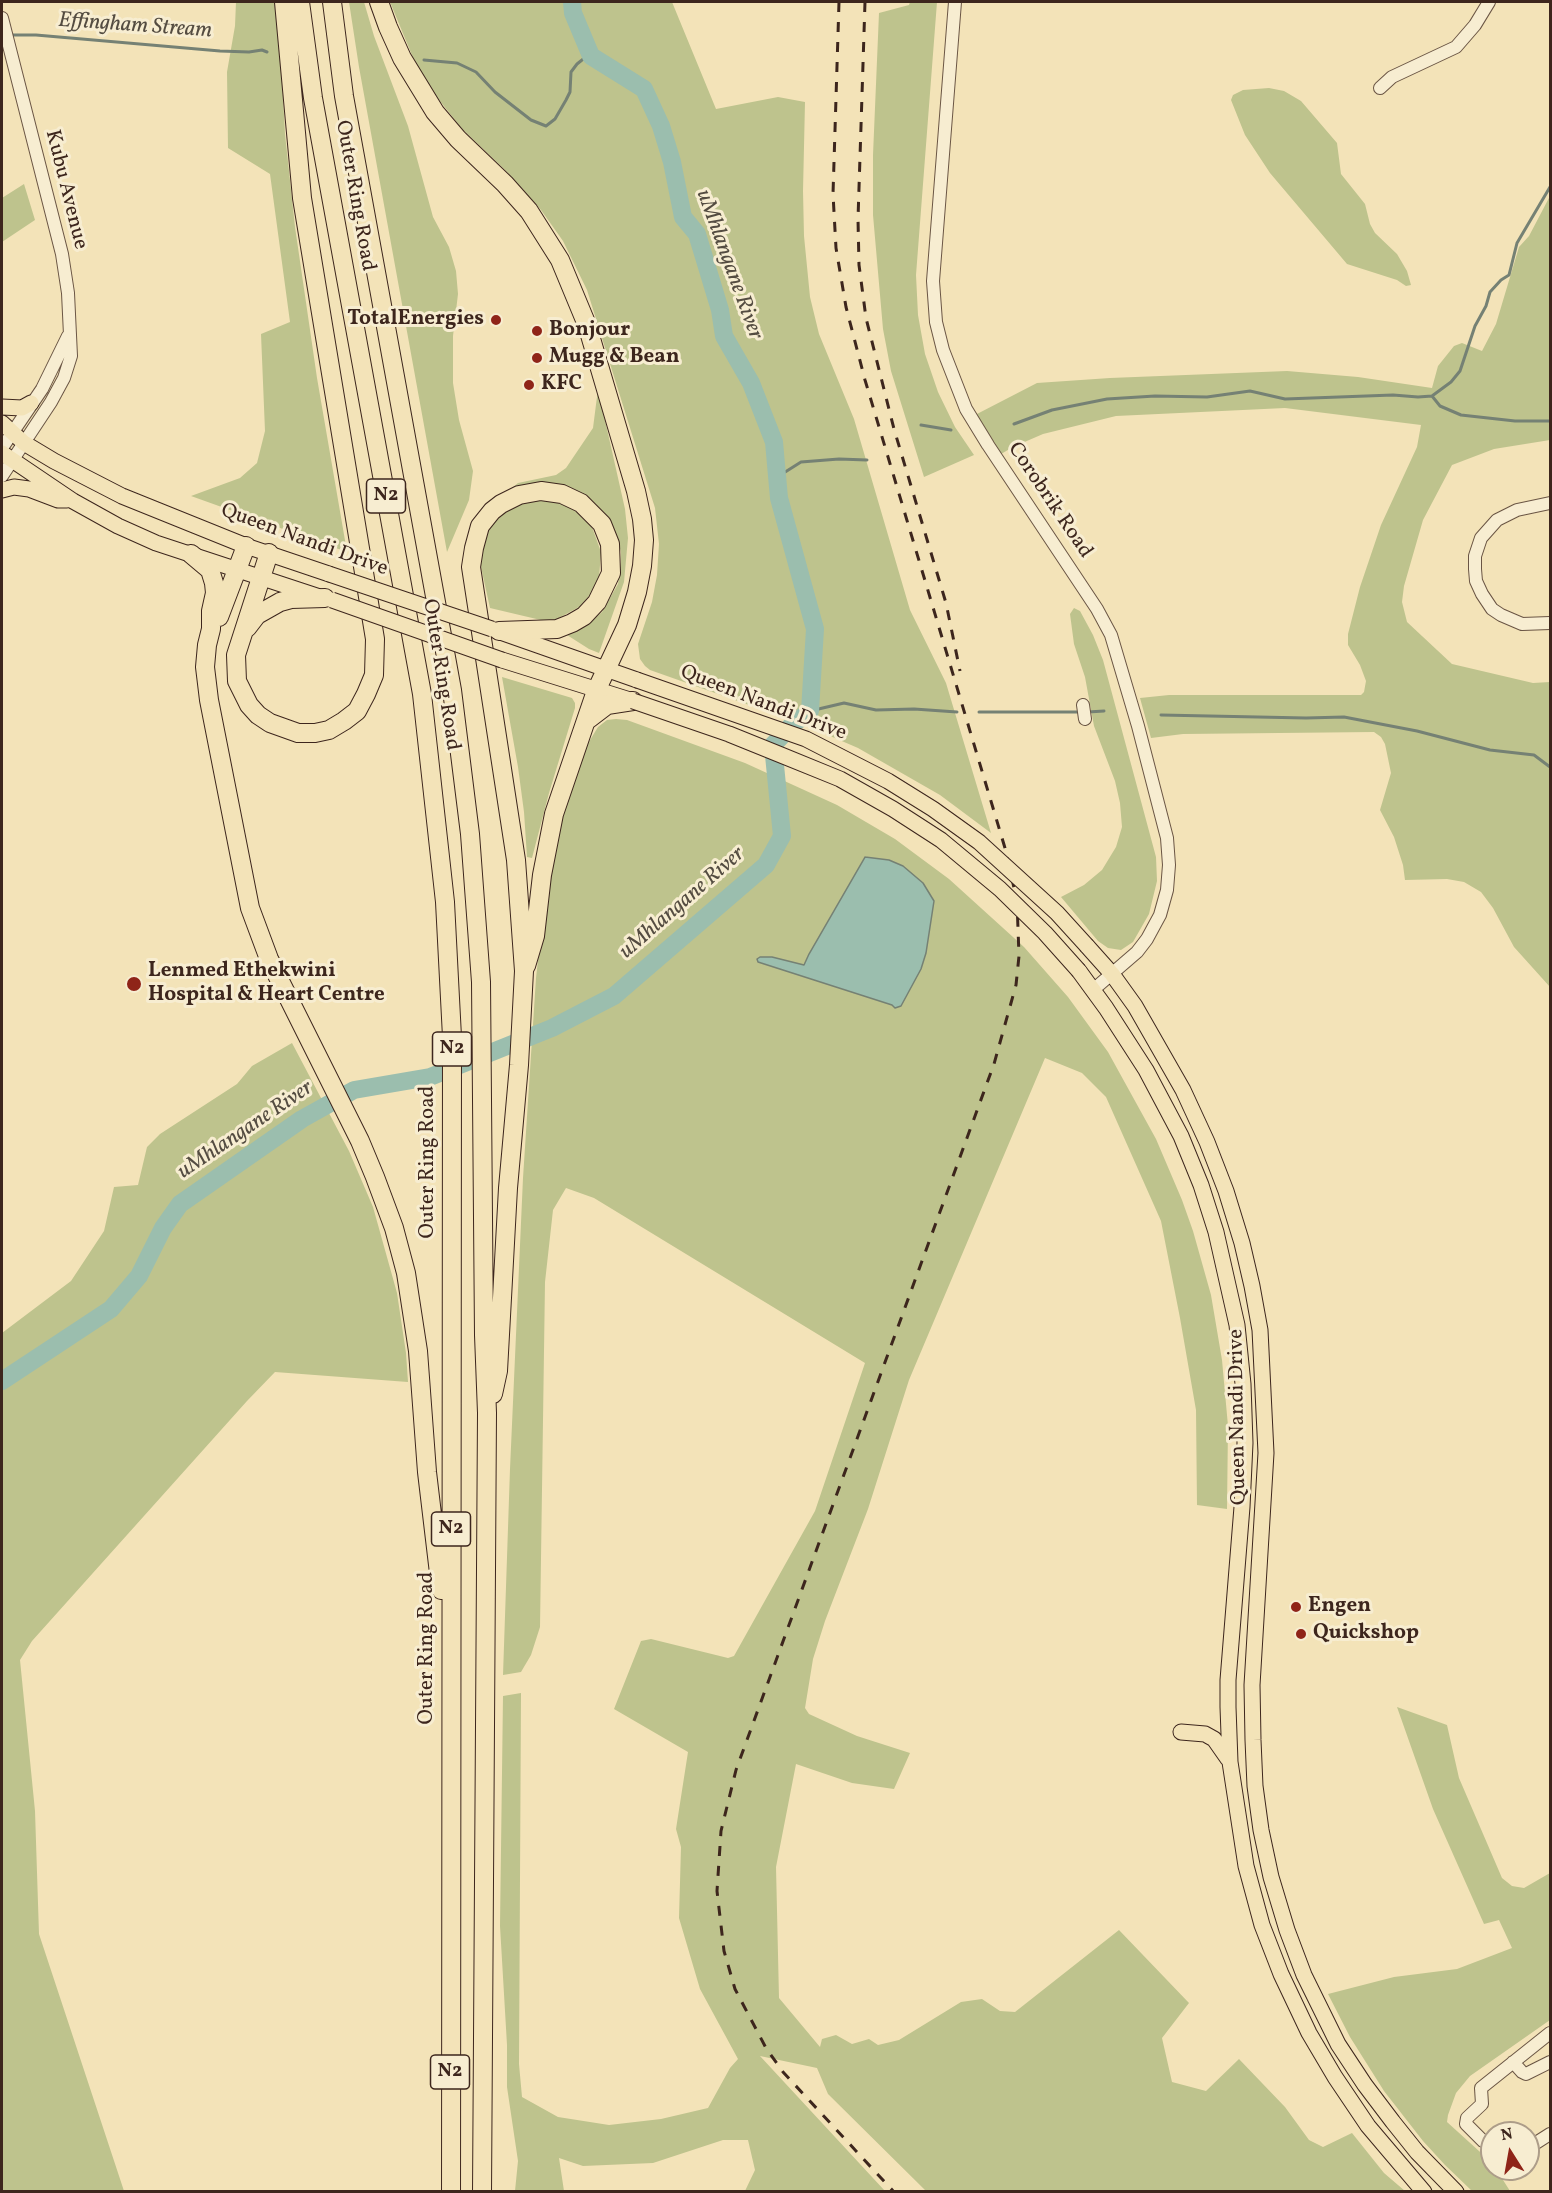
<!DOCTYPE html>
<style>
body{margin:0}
#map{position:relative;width:1552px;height:2193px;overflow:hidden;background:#f3e3b8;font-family:Vollkorn,serif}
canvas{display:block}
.frame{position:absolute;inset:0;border:3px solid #3d261d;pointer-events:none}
.north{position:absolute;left:1480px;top:2121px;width:60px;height:60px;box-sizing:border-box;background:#f7edd1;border:2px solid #ad9d89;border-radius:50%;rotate:349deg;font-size:16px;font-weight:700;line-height:24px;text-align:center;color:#3d261d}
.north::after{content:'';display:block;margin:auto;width:21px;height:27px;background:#8f2418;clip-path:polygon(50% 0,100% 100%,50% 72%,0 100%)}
</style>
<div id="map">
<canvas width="1552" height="2193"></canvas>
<div class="frame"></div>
<div class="north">N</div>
</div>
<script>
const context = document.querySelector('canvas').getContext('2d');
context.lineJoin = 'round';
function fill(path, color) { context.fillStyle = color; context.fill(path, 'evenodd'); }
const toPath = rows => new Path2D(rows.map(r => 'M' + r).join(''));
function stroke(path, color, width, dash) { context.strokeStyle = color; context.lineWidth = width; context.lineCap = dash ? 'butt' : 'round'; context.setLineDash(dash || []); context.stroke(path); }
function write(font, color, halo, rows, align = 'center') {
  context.font = font + ' Vollkorn,serif'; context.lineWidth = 6; context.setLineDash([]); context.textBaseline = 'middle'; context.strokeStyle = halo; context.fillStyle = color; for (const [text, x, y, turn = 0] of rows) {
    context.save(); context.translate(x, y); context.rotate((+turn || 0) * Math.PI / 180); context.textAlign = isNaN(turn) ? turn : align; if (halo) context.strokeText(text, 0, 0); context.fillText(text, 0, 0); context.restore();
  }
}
const green = toPath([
 [236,2,278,2,285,134,295,227,317,378,347,552,191,496,240,478,257,463,265,431,261,334,290,322,270,174,228,148,227,72,235,26],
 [349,2,364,2,374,36,408,126,433,217,449,247,456,271,458,294,453,336,453,383,459,420,473,471,469,500,447,552,359,67],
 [390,2,672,2,716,109,778,97,805,102,803,191,804,236,810,297,819,334,854,419,910,610,946,683,991,833,940,795,858,748,800,723,650,670,645,666,640,659,638,644,652,602,657,575,659,544,655,508,587,290,563,241,541,210,504,169,462,129,436,96,414,60],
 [910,2,937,2,916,275,918,315,925,354,938,392,955,427,974,455,924,477,891,371,883,329,873,215,873,155,879,13,909,5],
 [1269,88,1284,91,1301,101,1337,143,1341,174,1365,204,1370,224,1375,233,1397,254,1407,271,1411,285,1406,286,1397,280,1347,264,1270,173,1245,135,1231,100,1233,95,1243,90],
 [24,184,35,220,2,242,2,198],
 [1550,196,1550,440,1494,449,1452,465,1423,520,1404,586,1402,602,1407,622,1452,664,1533,683,1550,682,1550,987,1514,947,1493,908,1481,892,1464,882,1447,879,1405,880,1403,865,1394,837,1380,810,1391,773,1385,744,1381,737,1374,732,1183,734,1151,738,1140,698,1169,695,1361,695,1364,692,1366,681,1360,665,1348,645,1348,634,1360,587,1381,525,1417,447,1421,425,1285,408,1116,416,1043,434,1013,447,1001,454,975,415,1037,383,1110,378,1287,371,1358,377,1432,388,1438,366,1454,346,1462,343,1482,351,1496,324,1519,247,1529,236],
 [598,389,625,509,628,538,624,582,599,653,589,649,567,635,586,626,602,612,618,584,621,563,621,552,615,532,611,522,589,498,570,488,506,493,518,483,556,475,566,468,593,428],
 [538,500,564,504,579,513,592,527,601,552,599,578,591,594,579,607,555,620,545,621,490,608,481,567,480,558,487,533,492,525,504,512,520,504],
 [1074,608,1080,611,1093,635,1103,660,1156,857,1157,881,1149,914,1133,942,1121,950,1108,948,1098,941,1061,897,1084,885,1102,870,1116,847,1122,827,1120,803,1115,781,1094,726,1085,677,1074,644,1070,614],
 [502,677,572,698,575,703,575,708,549,793,532,858,527,857,524,812,518,767],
 [616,719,627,720,745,763,837,805,895,839,949,879,1024,947,1068,997,1108,1052,1156,1139,1182,1200,1193,1231,1211,1295,1222,1360,1228,1426,1227,1509,1197,1505,1196,1410,1180,1318,1161,1221,1106,1097,1082,1073,1045,1058,909,1380,868,1509,825,1621,813,1659,805,1708,809,1714,857,1736,910,1753,894,1789,852,1783,796,1764,776,1867,779,1998,820,2047,822,2039,836,2035,852,2044,869,2039,878,2045,899,2040,961,2002,982,1999,1000,2011,1015,2012,1119,1930,1189,2003,1162,2038,1172,2082,1206,2091,1239,2059,1285,2107,1309,2140,1323,2147,1352,2133,1384,2173,1405,2191,926,2191,828,2094,817,2068,760,2056,885,2191,745,2191,755,2170,748,2140,723,2140,653,2163,583,2166,559,2158,564,2191,515,2191,518,2161,507,2087,507,2045,500,1926,503,1696,521,1693,519,2064,522,2097,558,2117,609,2125,661,2119,708,2108,730,2068,738,2059,700,1989,679,1918,681,1847,676,1829,688,1752,614,1709,641,1641,651,1639,728,1658,734,1656,815,1511,865,1363,594,1198,566,1188,553,1210,545,1282,540,1627,531,1655,521,1672,503,1675,510,1469,523,1178,536,978,544,905,559,826,587,745,598,727,607,720],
 [865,857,889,860,934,901,926,953,895,1008,892,1005,758,962,757,959,772,957,804,965],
 [292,1043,349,1151,373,1207,397,1293,406,1353,408,1382,275,1372,247,1401,32,1641,20,1660,35,1811,39,1934,124,2191,2,2191,2,1333,71,1281,104,1231,114,1187,138,1185,147,1147,160,1134,237,1084,252,1066],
 [1397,1707,1447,1725,1459,1778,1502,1878,1512,1886,1524,1888,1550,1873,1550,2020,1470,2076,1456,2093,1448,2115,1447,2122,1490,2161,1492,2169,1496,2169,1510,2191,1472,2191,1445,2165,1423,2141,1384,2091,1350,2037,1328,1994,1394,1977,1457,1969,1512,1948,1499,1920,1484,1924,1433,1809]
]);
const water = toPath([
 [865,857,889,860,903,866,923,883,934,901,926,953,921,969,901,1006,895,1008,892,1005,758,962,757,959,760,957,772,957,804,965,809,954,865,857]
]);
const stream = toPath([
 [9,35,36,35,220,51,249,52,262,50,267,52],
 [424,60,457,63,476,72,495,92,531,120,546,126,555,119,566,100,570,92,571,72,577,64,587,56,602,64],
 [1432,396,1440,406,1461,415,1515,421,1550,421],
 [1014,424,1052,410,1107,399,1155,396,1207,397,1250,391,1285,399,1393,395,1418,397,1432,396,1451,382,1460,371,1475,326,1486,306,1490,292,1501,280,1509,275,1517,243,1550,187],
 [921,425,951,430],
 [779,493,782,474,801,462,839,459,867,460],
 [810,711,844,703,876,710,914,709,957,712],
 [979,712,1082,712],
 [1088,712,1104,711],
 [1161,715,1306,718,1344,717,1417,731,1490,750,1534,755,1550,767]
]);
const river = toPath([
 [2,1381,111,1309,139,1276,163,1228,180,1204,302,1119,354,1090,430,1077,552,1028,614,996,766,865,782,836,773,745,792,725,810,711,815,629,779,498,774,442,751,383,724,336,720,310,697,234,683,217,672,162,661,126,644,89,591,56,573,13,572,2]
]);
const minor = toPath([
 [955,2,933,281,936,322,943,350,966,409,988,445,1097,609,1111,635,1138,726,1167,838,1169,865,1167,890,1160,915,1147,939,1137,952,1093,990],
 [2,18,62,254,68,293,71,356,64,378,51,402,2,476],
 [1380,88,1392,77,1456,47,1475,25,1489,2],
 [2,448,42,389,68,336],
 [1550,503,1517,510,1497,520,1481,538,1475,556,1475,569,1476,581,1482,594,1492,609,1501,615,1522,624,1550,623],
 [1083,705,1085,719],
 [1513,2062,1522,2072,1526,2074,1550,2062],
 [1492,2146,1483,2141,1466,2124,1467,2118,1482,2104,1481,2088,1550,2033],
 [1528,2148,1550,2134]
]);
const major = toPath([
 [2,407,22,408,31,403],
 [2,423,24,443,54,461,122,496,246,546,329,574],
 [2,453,73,501,118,526,156,543,317,596],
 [2,490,14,487,29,489,58,500,67,500],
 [503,633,637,680],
 [502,660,630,700],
 [1087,946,1112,974,1135,1006,1183,1090,1207,1142,1226,1191,1242,1243,1252,1286,1260,1330,1266,1453,1252,1685,1253,1740,1255,1786,1261,1830,1271,1877,1287,1930,1304,1975,1338,2044,1365,2085,1393,2122,1417,2152,1456,2192],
 [1079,971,1106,1008,1146,1070,1181,1136,1201,1185,1216,1232,1237,1325,1243,1384,1245,1443,1242,1507,1228,1680,1228,1707,1230,1762,1246,1866,1262,1925,1281,1974,1309,2033,1335,2077,1368,2126,1424,2192],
 [1181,1732,1205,1734,1214,1739,1228,1759]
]);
const highway = toPath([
 [300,2,313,98,422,694,445,902,452,1037,451,2192],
 [332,2,344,96,452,690,470,834,481,982,484,1335,487,1413,482,2192],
 [379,2,388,27,402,58,435,112,458,139,505,184,529,211,560,260,587,325,636,491,642,519,644,540,642,566,637,592,627,625,596,691,554,814,542,875,535,936,526,966],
 [269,553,236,655,237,681,249,705,258,715,270,723,298,733,315,733,329,730,344,721,357,711,366,694,374,675,375,639,302,198,284,2],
 [191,554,210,570,214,583,215,593,211,611,211,629,207,645,205,667,209,700,250,908,269,959,360,1141,375,1177,394,1228,406,1273,418,1351,427,1472,441,1590],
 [219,617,246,546],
 [247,628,257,615,280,602,291,599,325,598],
 [586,721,607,705,633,701],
 [493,1394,498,1371,508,1188,519,1065,524,971,516,860,471,567,474,548,480,526,492,511,501,504,519,495,541,491,562,494,581,503,602,524,610,544,611,573,597,602,584,616,572,623,557,629,499,631]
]);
const rail = toPath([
 [839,2,833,194,836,248,846,307,865,380,1005,848,1017,901,1019,956,1016,985,994,1064,736,1770,721,1831,717,1891,724,1951,735,1989,766,2048,783,2072,894,2192],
 [865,2,858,219,859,265,866,318,894,429,946,603,960,671]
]);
const majorBridge = toPath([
 [329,574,492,629],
 [332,600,502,660],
 [637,680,806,739,888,781,933,809,979,842,1057,913,1087,946],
 [633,701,729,734,781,755,840,779,893,809,941,840,1000,889,1045,933,1079,971]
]);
const markers = [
 [496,320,6,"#8f2418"],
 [537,331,6,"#8f2418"],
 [537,358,6,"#8f2418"],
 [529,385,6,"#8f2418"],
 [134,984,8,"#8f2418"],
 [1296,1607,6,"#8f2418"],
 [1301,1634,6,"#8f2418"]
];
const shields = [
 [386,496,39],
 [452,1049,39],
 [451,1529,39],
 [450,2072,39]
];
const shieldNames = [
 ["N2",386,496],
 ["N2",452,1049],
 ["N2",451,1529],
 ["N2",450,2072]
];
const streetNames = [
 ["Kubu Avenue",65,190,76],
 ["Outer Ring Road",354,196,80],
 ["Corobrik Road",1049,501,56],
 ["Queen Nandi Drive",304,541,20],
 ["Outer Ring Road",440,675,81],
 ["Queen Nandi Drive",763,704,21],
 ["Outer Ring Road",429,1162,-90],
 ["Queen Nandi Drive",1239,1417,-91],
 ["Outer Ring Road",428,1648,-90]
];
const poiNames = [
 ["TotalEnergies",484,320,"right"],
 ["Bonjour",549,331],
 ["Mugg & Bean",549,358],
 ["KFC",541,385],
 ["Lenmed Ethekwini",148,972],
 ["Hospital & Heart Centre",148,996],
 ["Engen",1308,1607],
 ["Quickshop",1313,1634]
];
const waterNames = [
 ["Effingham Stream",135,27,4],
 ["uMhlangane River",728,265,70],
 ["uMhlangane River",683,904,-41],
 ["uMhlangane River",246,1131,-34]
];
fill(green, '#bec38d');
fill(water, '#9bbeae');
stroke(water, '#758174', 1.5);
stroke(stream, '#758174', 3);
stroke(river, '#9bbeae', 18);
stroke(minor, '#6a5544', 14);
stroke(major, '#3d261d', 17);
stroke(highway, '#3d261d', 20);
stroke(minor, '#f7edd1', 12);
stroke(major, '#f3e3b8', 15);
stroke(highway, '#f3e3b8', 18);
stroke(rail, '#3d261d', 3, [10, 10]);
stroke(majorBridge, '#3d261d', 17, []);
stroke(majorBridge, '#f3e3b8', 15);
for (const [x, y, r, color] of markers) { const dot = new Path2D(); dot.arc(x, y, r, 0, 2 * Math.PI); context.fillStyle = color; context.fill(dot); stroke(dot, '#f7edd1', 2); }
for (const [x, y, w] of shields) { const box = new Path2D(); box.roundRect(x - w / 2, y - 17, w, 34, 4.5); context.fillStyle = '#f7edd1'; context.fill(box); stroke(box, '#3d261d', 1.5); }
write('bold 20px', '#3d261d', null, shieldNames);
write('21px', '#3d261d', '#f7edd1', streetNames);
write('bold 21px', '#3d261d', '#f7edd1', poiNames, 'left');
write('italic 22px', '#544c41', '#f7edd1', waterNames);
</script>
